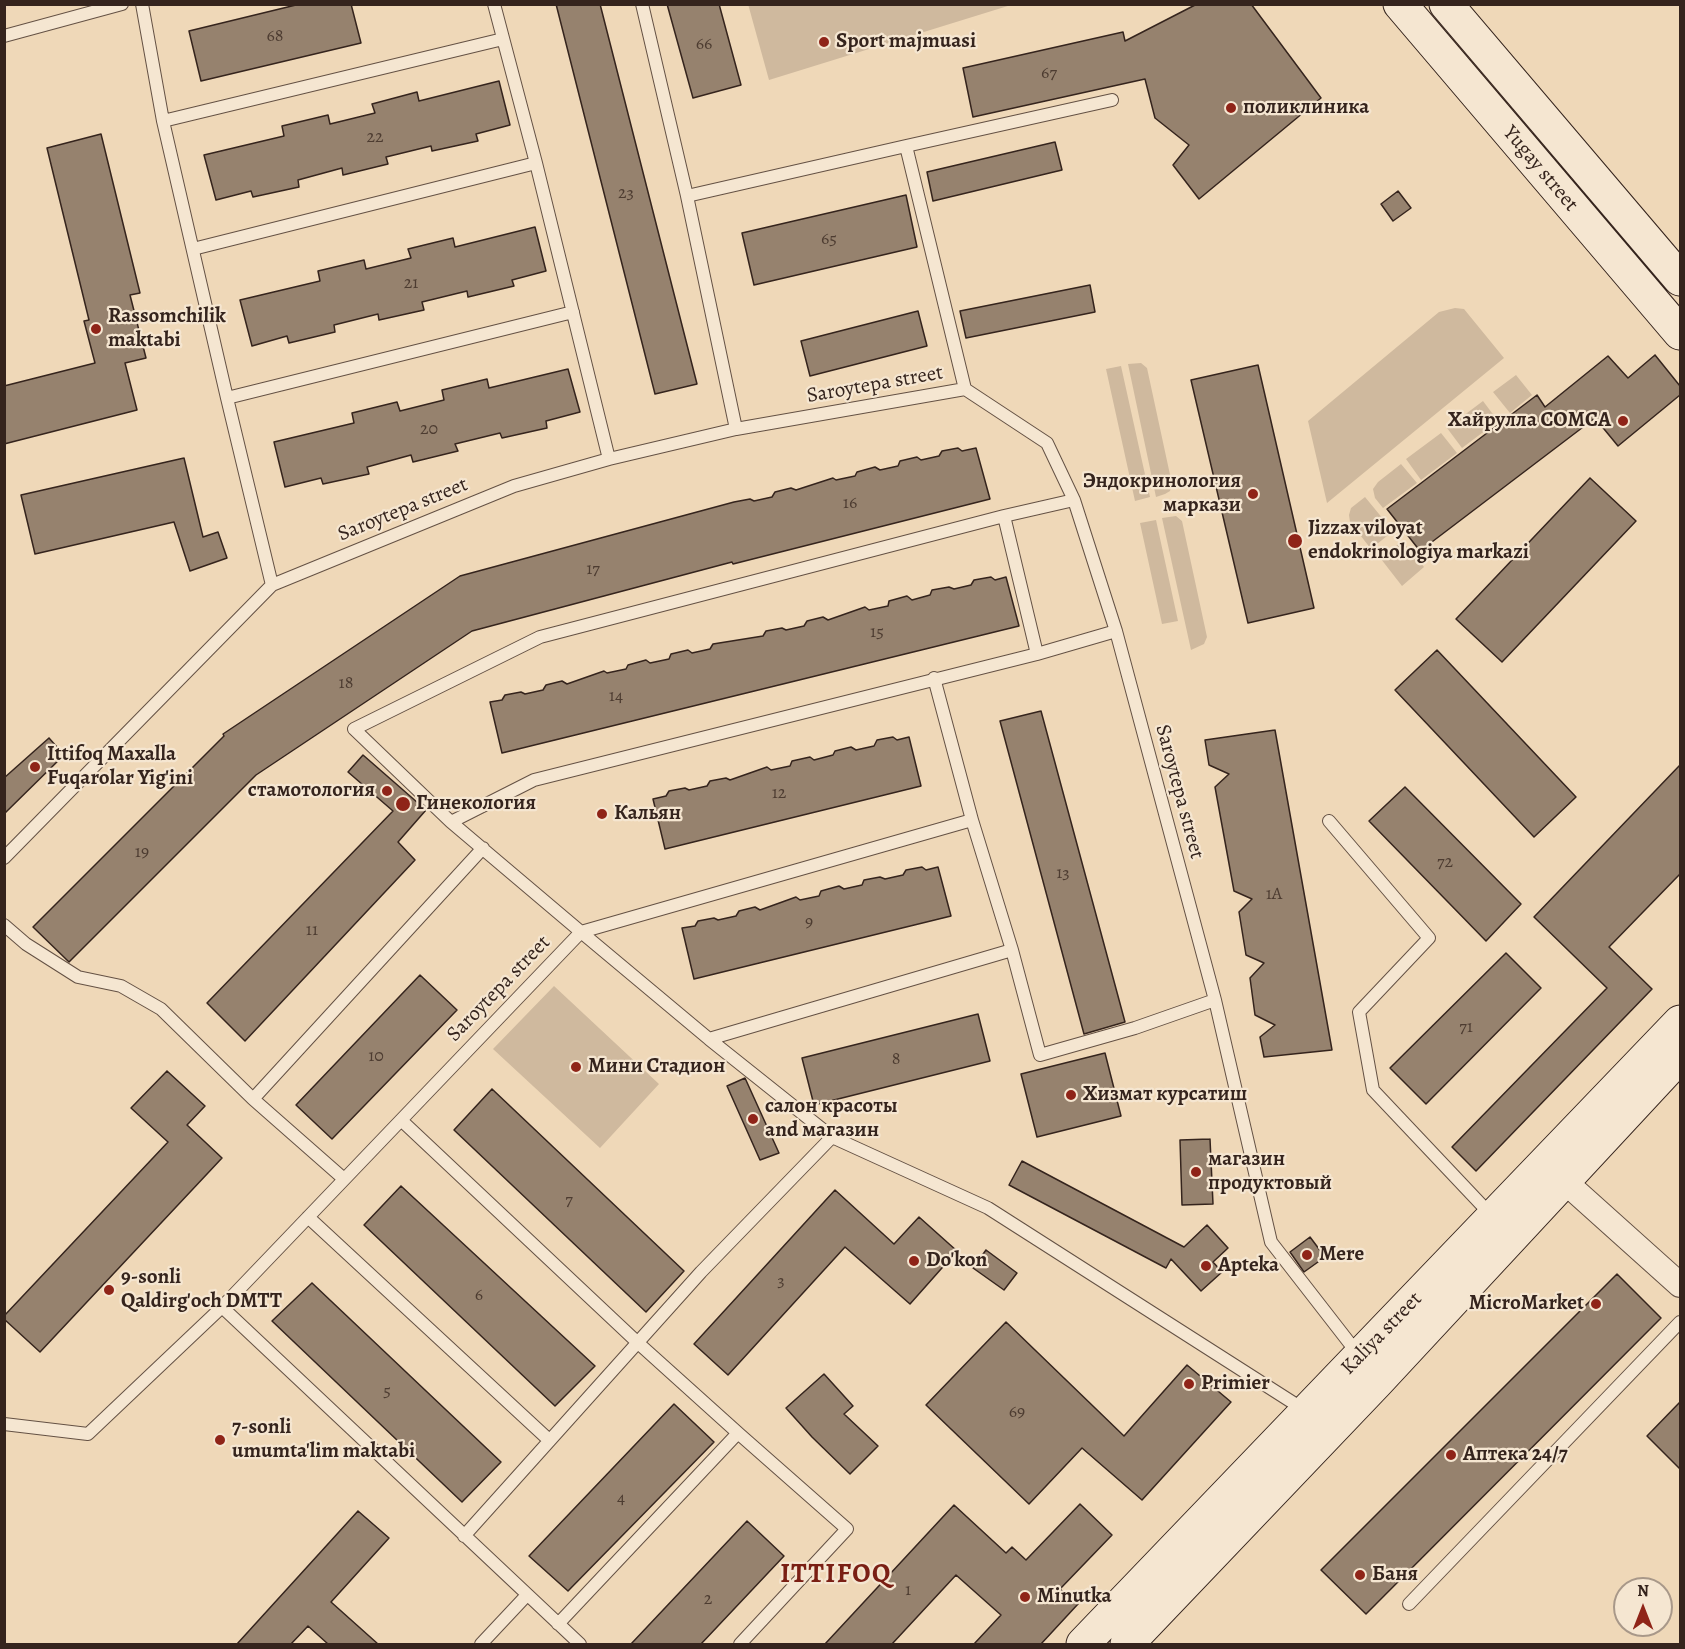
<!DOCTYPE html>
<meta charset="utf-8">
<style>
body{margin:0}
#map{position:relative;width:1685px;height:1649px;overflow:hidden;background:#efd8b8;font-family:Alegreya,serif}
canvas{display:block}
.frame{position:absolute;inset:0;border:6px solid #35241d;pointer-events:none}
.north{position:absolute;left:1613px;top:1577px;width:60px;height:60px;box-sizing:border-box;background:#f5e6d1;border:2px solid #a89889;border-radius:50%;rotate:0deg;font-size:16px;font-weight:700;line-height:24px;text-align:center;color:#35241d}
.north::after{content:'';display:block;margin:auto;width:21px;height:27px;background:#8f2418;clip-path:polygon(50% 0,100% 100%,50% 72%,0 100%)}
</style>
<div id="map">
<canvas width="1685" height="1649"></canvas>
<div class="frame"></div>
<div class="north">N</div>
</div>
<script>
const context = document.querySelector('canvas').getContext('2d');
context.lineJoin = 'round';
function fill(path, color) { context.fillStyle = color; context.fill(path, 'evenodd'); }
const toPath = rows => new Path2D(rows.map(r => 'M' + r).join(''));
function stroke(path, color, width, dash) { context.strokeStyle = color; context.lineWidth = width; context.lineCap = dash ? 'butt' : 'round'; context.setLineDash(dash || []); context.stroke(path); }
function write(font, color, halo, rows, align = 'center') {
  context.font = font + ' Alegreya,serif'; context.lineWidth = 4.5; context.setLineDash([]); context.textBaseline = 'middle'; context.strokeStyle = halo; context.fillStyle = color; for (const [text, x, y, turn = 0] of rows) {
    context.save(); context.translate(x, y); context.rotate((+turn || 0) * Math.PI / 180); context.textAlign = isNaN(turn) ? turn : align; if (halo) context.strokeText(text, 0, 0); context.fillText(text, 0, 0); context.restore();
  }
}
const green = toPath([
 [748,4,1011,4,1011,5,769,80],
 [1455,308,1464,309,1504,358,1327,503,1308,421,1439,312],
 [1141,363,1147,368,1172,484,1170,491,1165,494,1156,497,1128,364],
 [1121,366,1150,497,1135,501,1106,369],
 [1516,375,1532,395,1510,413,1493,392],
 [1483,401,1498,421,1462,448,1447,428],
 [1441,433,1457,453,1421,480,1406,459],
 [1401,464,1417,483,1383,508,1375,498,1373,489,1378,482],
 [1365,497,1393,531,1371,549,1350,522,1349,515,1351,508],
 [1176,516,1182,521,1207,637,1204,644,1191,650,1162,518],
 [1156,520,1178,621,1162,624,1140,523],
 [1402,541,1424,567,1402,586,1381,559],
 [554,986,659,1084,600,1148,493,1049]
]);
const building = toPath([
 [300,4,351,4,361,43,201,81,189,31,300,4],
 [556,4,600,4,697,384,655,394,556,4],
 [667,4,719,4,741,85,693,98,667,4],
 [1197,4,1251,4,1321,98,1199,199,1173,165,1189,145,1155,118,1145,79,973,117,963,68,1123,32,1125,41,1197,4],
 [499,81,510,125,476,134,478,141,432,151,431,146,386,157,388,164,343,175,342,168,298,180,299,187,253,197,251,191,216,200,204,155,284,136,282,126,328,115,330,124,375,113,372,104,417,92,419,101,499,81],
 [101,134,140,293,130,295,146,358,125,363,137,410,4,444,4,386,95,363,84,321,89,320,47,148,101,134],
 [1055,142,1062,170,933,201,927,172,1055,142],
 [1398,191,1411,208,1393,221,1381,204,1398,191],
 [906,195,917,247,754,285,742,233,906,195],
 [535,227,546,271,512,280,514,286,468,297,467,291,422,302,424,310,379,320,378,314,334,325,335,332,289,343,287,336,252,346,240,300,320,281,318,271,364,260,366,269,411,258,408,249,453,238,455,247,535,227],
 [1090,285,1095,312,966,338,960,311,1090,285],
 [918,311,927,346,810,376,801,341,918,311],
 [1655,355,1680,386,1680,395,1618,446,1595,418,1420,551,1387,509,1537,395,1545,407,1608,356,1628,378,1655,355],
 [1258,365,1314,608,1248,623,1191,380,1258,365],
 [568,369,580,412,546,421,547,428,502,438,500,433,455,444,458,451,413,462,411,455,367,467,369,474,323,484,321,478,285,487,274,442,354,423,352,413,397,402,400,411,444,400,442,390,487,379,489,388,568,369],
 [958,448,962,451,976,448,990,499,733,564,732,562,472,631,256,775,69,962,33,927,224,736,223,734,460,576,734,502,750,499,754,501,772,497,775,492,791,488,796,490,833,478,836,480,855,476,857,472,875,467,880,470,898,466,900,461,917,457,921,460,939,456,942,451,958,448],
 [184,458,203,537,218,532,227,558,190,571,174,522,35,554,21,495,184,458],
 [1590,478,1636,521,1502,662,1456,619,1590,478],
 [991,577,995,580,1006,577,1019,626,502,753,490,702,502,700,505,695,521,692,525,694,543,690,546,685,562,681,567,684,604,671,607,673,626,669,628,665,646,660,650,663,669,659,671,654,688,650,692,653,710,649,713,644,763,636,766,631,782,628,786,630,804,626,807,621,823,617,828,620,865,607,869,610,888,606,889,601,907,596,912,600,930,595,932,590,949,587,954,589,971,585,974,580,991,577],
 [1437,650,1576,797,1534,837,1395,690,1437,650],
 [1041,711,1125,1022,1084,1034,1000,721,1041,711],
 [1275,730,1332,1050,1264,1057,1260,1037,1275,1025,1255,1015,1250,978,1264,963,1246,955,1239,912,1252,899,1234,891,1215,787,1229,774,1209,765,1205,740,1275,730],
 [893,737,897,740,909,737,921,786,665,849,653,799,666,796,669,791,685,788,689,790,707,786,710,781,726,778,730,780,767,767,771,770,790,766,792,761,810,757,814,760,833,755,835,751,851,747,856,750,874,746,877,740,893,737],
 [49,738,64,755,4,814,4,778,49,738],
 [363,755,426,810,398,842,415,860,245,1041,207,1003,393,811,348,772,363,755],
 [1680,765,1680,874,1609,947,1652,989,1476,1171,1452,1147,1607,988,1534,917,1680,765],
 [1405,787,1521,904,1486,941,1369,821,1405,787],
 [922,867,926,870,938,867,951,916,694,979,682,928,695,926,698,921,714,918,718,920,736,916,739,911,755,907,760,910,796,897,800,900,819,896,821,891,839,886,844,889,862,885,864,880,880,877,885,879,903,875,906,870,922,867],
 [1506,953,1541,988,1426,1104,1390,1068,1506,953],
 [420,975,457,1010,332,1139,296,1105,420,975],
 [978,1014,990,1061,814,1105,802,1058,978,1014],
 [1105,1053,1121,1116,1037,1137,1021,1074,1105,1053],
 [167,1071,205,1106,187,1125,222,1158,40,1352,4,1319,4,1316,168,1142,131,1108,167,1071],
 [745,1078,779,1153,760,1160,727,1086,745,1078],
 [492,1089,684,1271,646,1312,454,1130,492,1089],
 [1210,1139,1213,1204,1182,1205,1180,1140,1210,1139],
 [1022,1161,1184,1247,1207,1225,1228,1248,1213,1262,1222,1272,1201,1291,1171,1259,1166,1268,1009,1185,1022,1161],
 [401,1186,595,1366,555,1406,364,1225,401,1186],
 [835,1190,894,1244,919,1217,957,1251,910,1304,845,1247,728,1375,694,1344,835,1190],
 [1310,1237,1325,1257,1304,1272,1290,1252,1310,1237],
 [986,1250,1017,1273,1004,1290,973,1268,986,1250],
 [1617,1274,1661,1318,1366,1614,1321,1570,1617,1274],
 [312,1283,501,1462,462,1502,272,1321,312,1283],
 [1006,1322,1124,1436,1187,1365,1231,1402,1142,1500,1082,1448,1029,1504,926,1405,1006,1322],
 [824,1374,853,1406,844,1414,878,1446,850,1474,812,1437,786,1408,824,1374],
 [1680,1402,1680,1469,1647,1436,1680,1402],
 [674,1404,714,1442,568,1591,529,1556,674,1404],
 [1080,1504,1112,1535,1060,1589,1078,1604,1041,1644,974,1644,1001,1615,956,1575,892,1644,825,1644,954,1505,1006,1553,1012,1547,1026,1560,1080,1504],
 [358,1511,389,1538,331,1602,378,1644,328,1644,308,1626,291,1644,237,1644,358,1511],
 [747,1521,784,1556,701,1644,631,1644,747,1521]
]);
const service = toPath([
 [142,4,163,121,227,398,272,585],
 [494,4,536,163,609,459],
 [642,4,687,196,736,429],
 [4,36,122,4],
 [163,121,503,39],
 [906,146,1112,100],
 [687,196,906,146,965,389],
 [193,249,536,163],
 [227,398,573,312],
 [1004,516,1074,500],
 [1037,654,1116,631],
 [934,678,972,820,1012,950,1040,1055,1135,1028,1215,1000],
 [1329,821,1429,938,1359,1012,1373,1090,1493,1217],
 [451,822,534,780,1037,654,1004,516,540,637,354,729,451,822,581,932,972,820],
 [4,858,272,585,514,486,609,459,736,429,965,389,1047,443,1074,500,1116,631,1215,1000,1271,1242,1358,1354],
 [4,925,26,944,78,977,121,986,161,1009,253,1099,483,848],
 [709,1039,1012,950],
 [253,1099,344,1179],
 [401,1120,637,1342,738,1433,558,1624],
 [308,1217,549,1440],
 [222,1307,581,932,709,1039,832,1137],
 [4,1424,88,1434,222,1307,580,1644],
 [738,1433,847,1529,740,1644],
 [464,1536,701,1272,832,1137,988,1208,1306,1411],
 [1409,1604,1680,1322],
 [481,1644,527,1595]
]);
const minor = toPath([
 [1563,1180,1680,1285]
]);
const secondary = toPath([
 [1400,4,1680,333],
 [1446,4,1680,279],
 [1083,1644,1680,1022],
 [1127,1644,1377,1382,1680,1056]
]);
const markers = [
 [824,42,6,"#8f2418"],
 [1231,108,6,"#8f2418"],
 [96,329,6,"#8f2418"],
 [1623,421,6,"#8f2418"],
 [1253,494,6,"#8f2418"],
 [1295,541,8,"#8f2418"],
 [35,767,6,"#8f2418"],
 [387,791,6,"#8f2418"],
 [403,804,8,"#8f2418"],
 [602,814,6,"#8f2418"],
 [576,1067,6,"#8f2418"],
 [1071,1095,6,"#8f2418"],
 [753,1119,6,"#8f2418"],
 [1196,1172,6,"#8f2418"],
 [1307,1255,6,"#8f2418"],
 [914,1261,6,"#8f2418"],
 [1206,1266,6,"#8f2418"],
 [109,1290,6,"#8f2418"],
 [1596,1304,6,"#8f2418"],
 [1189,1384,6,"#8f2418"],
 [220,1440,6,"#8f2418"],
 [1451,1455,6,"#8f2418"],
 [1360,1575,6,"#8f2418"],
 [1025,1597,6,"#8f2418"]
];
const numberNames = [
 ["68",275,37],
 ["66",704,45],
 ["67",1049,74],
 ["22",375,138],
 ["23",626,194],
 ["65",829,240],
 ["21",411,284],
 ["20",429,430],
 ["16",850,504],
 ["17",593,570],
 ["15",877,633],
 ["18",346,684],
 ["14",616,697],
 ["12",779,794],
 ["19",142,853],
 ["72",1445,863],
 ["13",1063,874],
 ["1А",1274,895],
 ["9",809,923],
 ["11",312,931],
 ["71",1466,1028],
 ["10",376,1057],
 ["8",896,1060],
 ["7",569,1201],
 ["3",781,1282],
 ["6",479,1296],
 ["5",387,1392],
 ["69",1017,1413],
 ["4",621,1499],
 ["1",908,1591],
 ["2",708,1600]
];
const poiNames = [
 ["Sport majmuasi",836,42],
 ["поликлиника",1243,108],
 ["Rassomchilik",108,317],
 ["maktabi",108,341],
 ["Хайрулла СОМСА",1611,421,"right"],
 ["Эндокринология",1241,482,"right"],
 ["маркази",1241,506,"right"],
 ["Jizzax viloyat",1308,529],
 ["endokrinologiya markazi",1308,553],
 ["Ittifoq Maxalla",47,755],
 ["Fuqarolar Yig'ini",47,779],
 ["стамотология",375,791,"right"],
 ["Гинекология",416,804],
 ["Кальян",614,814],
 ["Мини Стадион",588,1067],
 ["Хизмат курсатиш",1083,1095],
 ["салон красоты",765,1107],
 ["and магазин",765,1131],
 ["магазин",1208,1160],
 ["продуктовый",1208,1184],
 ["Mere",1319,1255],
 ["Do'kon",926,1261],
 ["Apteka",1218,1266],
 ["9-sonli",121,1278],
 ["Qaldirg'och DMTT",121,1302],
 ["MicroMarket",1584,1304,"right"],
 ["Primier",1201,1384],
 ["7-sonli",232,1428],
 ["umumta'lim maktabi",232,1452],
 ["Аптека 24/7",1463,1455],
 ["Баня",1372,1575],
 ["Minutka",1037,1597]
];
const streetNames = [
 ["Yugay street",1540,169,50],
 ["Saroytepa street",875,385,-10],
 ["Saroytepa street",403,510,-22],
 ["Saroytepa street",1179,792,75],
 ["Saroytepa street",499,989,-46],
 ["Kaliya street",1382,1334,-46]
];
const districtNames = [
 ["ITTIFOQ",836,1575]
];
fill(green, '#cfb99e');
fill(building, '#96826e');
stroke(building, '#35241d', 1.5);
stroke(service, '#645144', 14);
stroke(minor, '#645144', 26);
stroke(secondary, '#35241d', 35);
stroke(service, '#f5e6d1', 12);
stroke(minor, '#f5e6d1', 24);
stroke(secondary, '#f5e6d1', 33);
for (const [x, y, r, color] of markers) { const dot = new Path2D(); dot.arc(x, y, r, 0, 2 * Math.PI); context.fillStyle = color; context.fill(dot); stroke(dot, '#f5e6d1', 2); }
write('18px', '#4d3c31', null, numberNames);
write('bold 21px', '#35241d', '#f5e6d1', poiNames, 'left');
write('21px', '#35241d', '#f5e6d1', streetNames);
context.letterSpacing = '1.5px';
write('bold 27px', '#7a1f14', '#f5e6d1', districtNames);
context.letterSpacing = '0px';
</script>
